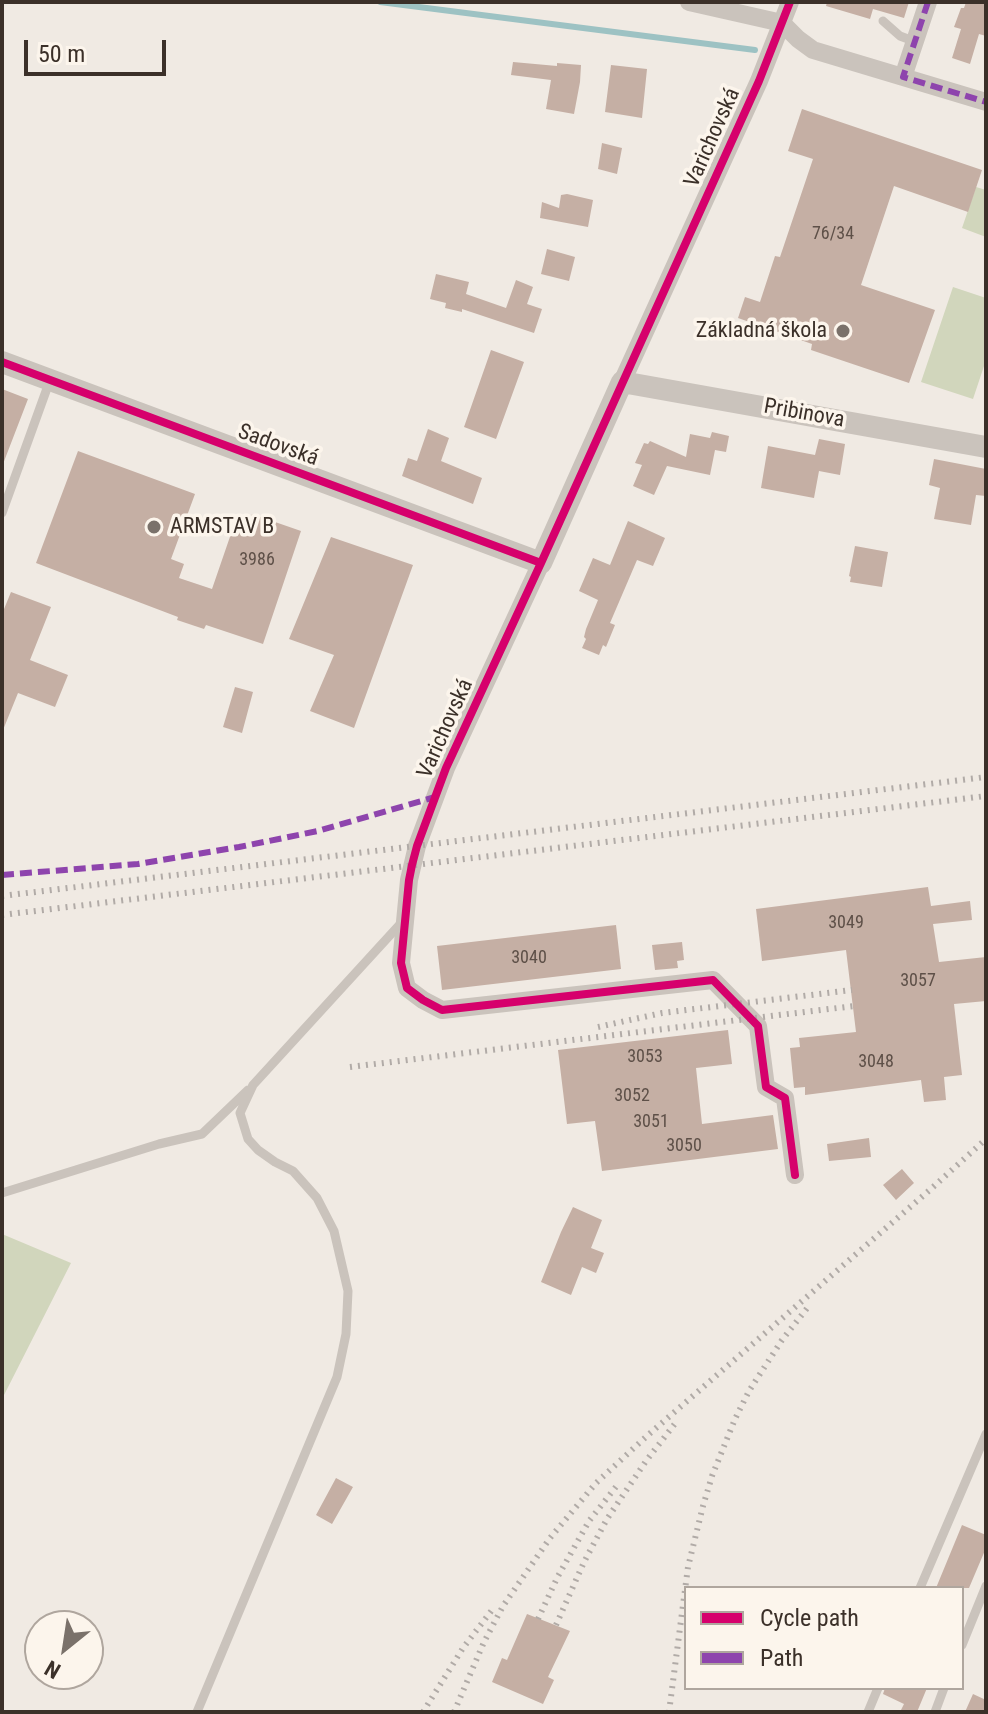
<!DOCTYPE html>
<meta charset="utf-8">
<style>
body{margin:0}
#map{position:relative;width:988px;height:1714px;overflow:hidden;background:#f0eae3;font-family:"Roboto Condensed",sans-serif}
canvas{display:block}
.frame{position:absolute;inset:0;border:4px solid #3b3029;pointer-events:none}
.legend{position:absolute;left:684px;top:1586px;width:280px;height:104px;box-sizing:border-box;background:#fcf5ec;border:2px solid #afa69e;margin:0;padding:10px 14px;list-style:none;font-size:24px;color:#3b3029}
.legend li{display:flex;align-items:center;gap:16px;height:40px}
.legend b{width:40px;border:2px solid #afa69e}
.north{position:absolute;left:24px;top:1610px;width:80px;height:80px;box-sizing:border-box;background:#fcf5ec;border:2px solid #afa69e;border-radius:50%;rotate:210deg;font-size:22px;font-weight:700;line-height:32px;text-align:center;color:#3b3029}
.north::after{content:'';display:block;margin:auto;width:28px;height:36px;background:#7a716a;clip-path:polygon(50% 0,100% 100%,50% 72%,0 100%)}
.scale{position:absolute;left:24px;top:40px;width:142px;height:36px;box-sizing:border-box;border:4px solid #3b3029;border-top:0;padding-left:10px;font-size:24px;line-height:28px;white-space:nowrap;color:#3b3029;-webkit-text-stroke:6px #fcf5ec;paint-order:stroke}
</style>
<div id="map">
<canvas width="988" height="1714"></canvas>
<div class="frame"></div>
<ul class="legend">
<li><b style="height:10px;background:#d6006c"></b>Cycle path</li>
<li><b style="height:10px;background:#8e44ad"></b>Path</li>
</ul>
<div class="north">N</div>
<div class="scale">50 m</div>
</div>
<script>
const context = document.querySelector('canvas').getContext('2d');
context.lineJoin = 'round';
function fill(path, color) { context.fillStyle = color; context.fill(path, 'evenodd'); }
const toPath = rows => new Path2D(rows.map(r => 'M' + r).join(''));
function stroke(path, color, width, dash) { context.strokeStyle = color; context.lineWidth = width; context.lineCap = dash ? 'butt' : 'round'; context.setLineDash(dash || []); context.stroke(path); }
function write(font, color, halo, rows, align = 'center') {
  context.font = font + ' "Roboto Condensed",sans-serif'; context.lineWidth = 7; context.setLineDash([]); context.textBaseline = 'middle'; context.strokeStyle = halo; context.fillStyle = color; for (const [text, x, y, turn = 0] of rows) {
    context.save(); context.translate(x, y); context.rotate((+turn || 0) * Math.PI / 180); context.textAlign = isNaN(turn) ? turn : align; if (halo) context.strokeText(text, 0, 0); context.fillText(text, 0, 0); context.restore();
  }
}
const green = toPath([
 [976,187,986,190,986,237,962,228],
 [953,287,986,298,986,360,973,399,921,382],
 [2,1234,71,1263,2,1399]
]);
const stream = toPath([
 [380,2,755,50]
]);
const building = toPath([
 [827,2,909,2,904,18,873,9,870,19,826,6],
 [966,2,986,2,986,36,979,34,970,64,952,58,961,29,954,27,961,8,964,8],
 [513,62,557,66,557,63,581,65,580,82,574,114,546,109,551,80,511,75],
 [611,65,647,69,642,118,605,112],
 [802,109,982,170,968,212,894,186,861,285,935,310,909,383,811,350,812,344,738,318,745,297,760,302,775,256,780,257,813,159,788,151],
 [602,143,622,148,617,174,598,169],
 [567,194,593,200,588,227,540,218,542,202,559,208,561,195],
 [547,249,575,257,569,281,541,274],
 [436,274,469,282,466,294,506,308,516,280,533,287,527,304,542,309,534,333,462,309,462,312,445,308,446,303,430,299],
 [491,350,524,362,496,439,464,427],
 [2,389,28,399,3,464,2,463],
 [428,429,449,438,441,461,482,478,473,504,402,476,408,458,417,461],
 [712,432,729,436,726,452,715,450,710,475,667,466,654,495,633,486,642,465,635,463,644,443,648,444,650,441,686,457,690,434,710,438],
 [819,439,845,444,840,475,819,471,814,498,761,488,768,446,815,455],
 [78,451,195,494,171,559,184,564,179,578,212,589,233,528,246,532,252,514,301,531,263,644,206,625,204,629,177,620,178,617,36,563],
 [934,459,986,469,986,496,976,495,971,525,934,519,940,488,929,485],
 [628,521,665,538,653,566,637,560,610,623,615,625,606,647,603,645,599,655,582,648,586,639,584,637,586,629,598,600,579,591,593,558,610,565],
 [331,537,413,565,354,728,310,711,334,655,289,639],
 [855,546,888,552,882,587,850,582,851,577,849,576],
 [11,592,51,607,30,660,68,675,55,707,18,693,3,730,2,614],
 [235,687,253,692,242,733,223,727],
 [928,887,931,906,970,901,972,920,933,924,939,962,986,957,986,1001,954,1004,962,1075,944,1077,946,1100,924,1102,921,1080,805,1095,805,1087,794,1088,790,1048,800,1047,799,1038,856,1032,846,950,762,961,756,909],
 [616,925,621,969,442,990,437,946],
 [682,942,684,960,677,961,678,968,655,970,652,945],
 [728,1030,732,1064,696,1068,702,1124,773,1115,778,1149,602,1171,595,1121,567,1124,558,1050],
 [869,1138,871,1157,829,1161,827,1144],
 [902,1169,914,1183,896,1200,883,1185],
 [573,1207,602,1220,591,1248,604,1253,596,1273,582,1267,571,1295,541,1282,561,1232],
 [336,1478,353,1487,332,1524,316,1515],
 [962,1525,986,1535,986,1548,969,1588,936,1588],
 [527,1614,570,1631,548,1677,554,1680,543,1704,492,1682,502,1658,507,1660],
 [885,1688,927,1688,917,1712,900,1712,904,1704,883,1694],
 [973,1694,986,1700,986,1712,965,1712]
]);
const service = toPath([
 [883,21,900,36,916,42],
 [2,513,50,380],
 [2,1193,159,1144,202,1134,248,1090],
 [920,1588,986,1434],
 [962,1645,986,1586],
 [197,1712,337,1377,346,1334,348,1291,334,1231,317,1198,293,1171,275,1162,258,1150,248,1139,240,1113,253,1085,403,921],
 [868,1712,878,1688],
 [935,1712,944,1688]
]);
const minor = toPath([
 [689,2,782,23],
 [782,23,798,39,813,50,986,102],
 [903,77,928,2],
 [622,382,759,81,790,2],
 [541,563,446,768,417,846,409,880,401,963,407,988,423,1000,442,1010,713,980,758,1026,766,1087,785,1098,795,1175]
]);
const tertiary = toPath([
 [2,362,541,563,622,382,986,447]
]);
const rail = toPath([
 [2,896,986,777],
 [2,915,986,796],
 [598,1027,662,1013,852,990],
 [350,1067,854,1006],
 [538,1619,557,1578,589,1521,619,1483],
 [556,1625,584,1562,607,1519,646,1461,677,1421],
 [423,1712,463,1648,492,1610],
 [454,1712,484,1642,503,1606,550,1538,596,1483,648,1435,932,1188,986,1139],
 [669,1712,688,1567,703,1506,712,1476,735,1419,749,1391,782,1340,808,1307]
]);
const quiet = toPath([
 [928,2,903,77,986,102],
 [2,875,138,864,239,847,318,831,435,797]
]);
const cycleway = toPath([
 [790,2,759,81,541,563,446,768,417,846,412,865,409,880,401,963,407,988,423,1000,442,1010,713,980,758,1026,766,1087,785,1098,795,1175],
 [2,362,541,563]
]);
const markers = [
 [843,331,8,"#7a716a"],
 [154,527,8,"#7a716a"]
];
const numberNames = [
 ["76/34",833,234],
 ["3986",257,560],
 ["3049",846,923],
 ["3040",529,958],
 ["3057",918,981],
 ["3053",645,1057],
 ["3048",876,1062],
 ["3052",632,1096],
 ["3051",651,1122],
 ["3050",684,1146]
];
const streetNames = [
 ["Varichovská",713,138,-66],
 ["Pribinova",804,414,10],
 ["Sadovská",278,446,20],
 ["Varichovská",446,729,-66]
];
const poiNames = [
 ["Základná škola",827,331],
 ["ARMSTAV B",170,527,"left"]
];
fill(green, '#d1d6bc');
stroke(stream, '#9dc2c3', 6);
fill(building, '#c5afa4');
stroke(service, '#cac3bc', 9);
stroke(minor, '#cac3bc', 18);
stroke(tertiary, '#cac3bc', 22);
stroke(rail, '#b1aba7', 6, [2, 6]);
stroke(quiet, '#8e44ad', 6, [12, 6]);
stroke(cycleway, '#d6006c', 8);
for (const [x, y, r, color] of markers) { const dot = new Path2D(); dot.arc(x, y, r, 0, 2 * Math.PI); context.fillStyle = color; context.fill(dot); stroke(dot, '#fcf5ec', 3); }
write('18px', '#5e5048', null, numberNames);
write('22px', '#3b3029', '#fcf5ec', streetNames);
write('22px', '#3b3029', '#fcf5ec', poiNames, 'right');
</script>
